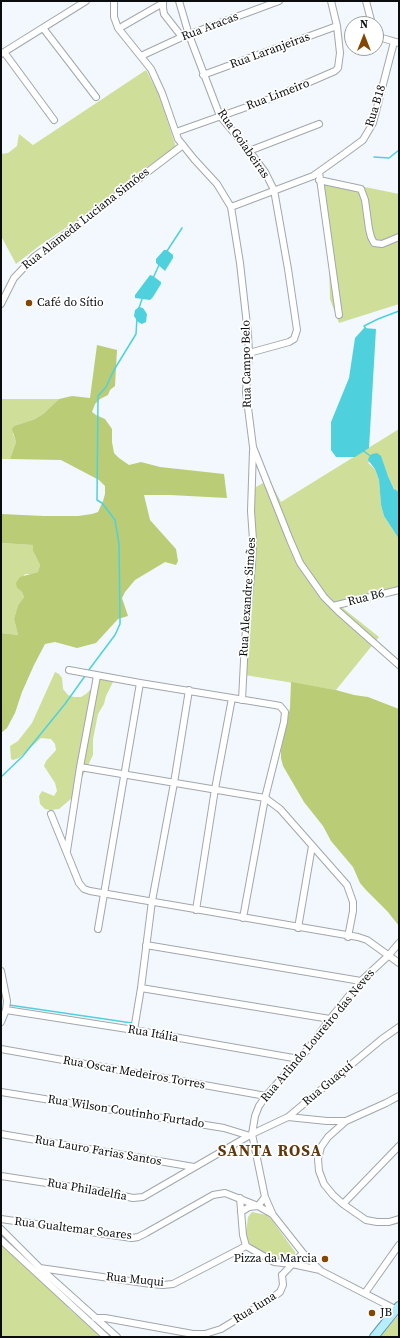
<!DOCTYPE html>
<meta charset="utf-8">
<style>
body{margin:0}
#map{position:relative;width:400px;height:1338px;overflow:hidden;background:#f2f8fd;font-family:"Source Serif 4",serif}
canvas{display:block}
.frame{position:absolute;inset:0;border:2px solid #0a0c0e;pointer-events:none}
.north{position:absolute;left:344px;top:16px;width:40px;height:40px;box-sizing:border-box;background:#fff;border:1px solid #9d9e9f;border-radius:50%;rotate:0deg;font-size:11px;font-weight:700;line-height:16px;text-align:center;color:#0a0c0e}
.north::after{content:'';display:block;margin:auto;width:14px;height:18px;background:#834700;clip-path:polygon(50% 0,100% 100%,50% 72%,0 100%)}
</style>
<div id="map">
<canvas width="400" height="1338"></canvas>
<div class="frame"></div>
<div class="north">N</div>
</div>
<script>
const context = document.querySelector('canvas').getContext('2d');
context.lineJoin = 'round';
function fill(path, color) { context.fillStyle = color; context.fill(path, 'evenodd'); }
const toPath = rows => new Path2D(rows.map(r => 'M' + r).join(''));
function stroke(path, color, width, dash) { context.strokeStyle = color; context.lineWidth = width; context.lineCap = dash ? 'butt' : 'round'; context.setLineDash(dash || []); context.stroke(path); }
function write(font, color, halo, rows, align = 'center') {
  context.font = font + ' "Source Serif 4",serif'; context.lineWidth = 3.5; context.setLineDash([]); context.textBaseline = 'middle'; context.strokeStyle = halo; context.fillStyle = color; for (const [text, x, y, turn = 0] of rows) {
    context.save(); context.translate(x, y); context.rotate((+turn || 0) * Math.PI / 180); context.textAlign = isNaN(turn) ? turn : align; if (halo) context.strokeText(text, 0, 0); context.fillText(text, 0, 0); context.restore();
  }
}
const green = toPath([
 [146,70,159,95,176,147,134,176,89,212,39,246,16,264,1,236,1,154,8,153,17,146,19,134,33,145],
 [321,178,399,194,399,304,339,323,330,299,329,262,321,194,317,182],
 [1,399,59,399,43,414,35,419,14,426,13,434,16,442,10,459,1,459],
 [399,429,399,492,395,490,388,476,380,456,368,463,375,469,379,480,381,505,384,516,399,539,399,590,339,605,379,637,336,690,245,675,254,493,256,487,263,483,272,485,281,502],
 [1,543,33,545,33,551,40,565,38,572,31,574,25,574,17,588,22,592,24,597,18,605,14,619,18,635,1,633],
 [55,672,59,674,62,678,63,689,68,695,74,697,81,697,86,694,105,675,109,673,113,675,115,678,106,696,104,704,98,714,93,739,93,755,72,798,59,809,50,810,45,809,40,804,39,796,42,791,54,796,57,791,55,783,44,766,46,761,56,750,55,744,51,739,41,738,19,758,13,760,11,759,10,746,18,741,32,723],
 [252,1212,267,1215,272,1220,295,1252,296,1257,291,1260,279,1259,256,1250,249,1243,246,1234,248,1217],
 [1,1242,69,1306,68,1308,103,1337,1,1337],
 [398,1316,399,1316,399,1337,380,1337]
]);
const forest = toPath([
 [97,345,117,350,115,386,110,390,108,395,100,399,95,404,92,412,96,415,105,419,112,429,112,442,114,453,119,458,129,465,141,462,160,467,224,474,227,498,170,495,144,495,150,520,176,549,178,561,176,565,165,562,135,580,125,592,122,598,128,616,118,619,96,643,77,648,55,642,45,644,34,665,22,692,15,713,7,728,1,733,1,633,18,635,14,619,18,605,24,597,22,592,17,588,16,583,20,577,38,572,40,565,33,551,33,545,1,543,1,514,44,516,78,516,92,514,98,512,103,501,105,494,105,486,99,480,61,460,10,459,16,442,12,429,14,426,35,419,43,414,59,399,72,396,90,398],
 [291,682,336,690,354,695,368,697,399,709,399,926,388,912,366,890,360,883,353,867,331,841,323,826,304,802,283,766,281,758,281,750,290,708]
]);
const water = toPath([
 [164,250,167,250,173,255,173,258,165,271,156,263,156,259],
 [150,275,153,276,161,282,161,284,153,297,150,300,135,298,135,295],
 [139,307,143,308,147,314,146,322,142,324,138,322,134,316,135,310],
 [364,328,376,329,369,448,355,457,336,457,331,450,331,422,349,378,355,338],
 [377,453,381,456,388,476,394,489,399,492,399,539,384,516,381,505,379,480,375,469,368,460,369,457,372,454]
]);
const stream = toPath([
 [374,157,389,158,399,150],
 [167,251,182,228],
 [153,278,159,265],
 [139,308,142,299],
 [366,329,364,326,378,319,399,311],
 [362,450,372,457],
 [88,671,115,635,120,624,120,619,119,544,115,520,102,503,97,500,98,396,106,387,114,370,136,334,137,318],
 [1,777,22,757,65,704,85,676],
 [9,1005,132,1023]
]);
const minor = toPath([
 [114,1,114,17,118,28,151,69,162,93,178,139,194,159,217,184,231,207,240,263,248,334,249,353,246,392,253,447,290,540,300,563,324,597,338,611,399,665],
 [163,1,163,8,164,14,182,37],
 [179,1,189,35,220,116,253,156,265,172,274,190,288,269,297,330,294,339,289,342,249,353],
 [366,1,372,24],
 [123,26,163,3],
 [43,28,96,97],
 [376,32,382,38,399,43],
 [4,52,54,120],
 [1,54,86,1],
 [141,56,182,37,279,1],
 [203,75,337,26],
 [176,132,275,97,335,71,338,68,340,53,337,26,331,1],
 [249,151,319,124],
 [319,172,339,315],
 [319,180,361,189,365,200,369,229,371,237,374,243,382,244,399,237],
 [231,207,313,176,344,154,363,140,373,123,394,42],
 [1,304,14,278,34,257,70,231,183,145],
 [333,606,399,590],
 [69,670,140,683,275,705,280,706,285,712,284,722,265,798,243,918],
 [242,700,245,641,252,564,253,540,251,511,253,450],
 [80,767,265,798,280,809,347,885,353,902,353,911,348,937],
 [51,814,79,883,84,889,90,891,358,937,367,940,399,963],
 [67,851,80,767,97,676],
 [196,910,215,789,232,698],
 [298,928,312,846],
 [98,929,140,683],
 [399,943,388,956,361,981,330,1019,308,1049,266,1096,259,1106,255,1116,252,1134,265,1197,273,1215,303,1253,321,1271,399,1311],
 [146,945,361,981],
 [1,971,7,1001,6,1010,1,1022],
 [141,988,330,1019],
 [6,1010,134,1030,299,1059],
 [134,1030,141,988,152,901,174,783,189,690],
 [1,1049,266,1096],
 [1,1092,224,1128,250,1136],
 [288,1117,327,1121,346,1121,386,1103,399,1096],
 [346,1121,328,1137,321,1147,318,1159,319,1171,324,1184,333,1195,343,1204,366,1220,377,1222,389,1222,399,1219],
 [1,1134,194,1167],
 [1,1176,105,1192,133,1198,143,1197,252,1134,288,1117,382,1039,399,1027],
 [240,1198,243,1235,246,1246,274,1262,292,1264,320,1270],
 [343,1204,399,1146],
 [241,1212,249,1207,258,1206,265,1197],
 [1,1219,132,1238,138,1237,146,1233,213,1195,225,1193,258,1206,272,1214],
 [1,1229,40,1268,117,1337],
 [1,1240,106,1337],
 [40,1268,151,1284,163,1285,173,1284,246,1246],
 [282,1275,303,1253],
 [365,1293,399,1245],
 [95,1318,105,1318,193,1334,205,1334,221,1329,272,1298,280,1292,283,1285,282,1275]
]);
const major = toPath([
 [374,1337,399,1306]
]);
const markers = [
 [29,303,4,"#834700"],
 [325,1259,4,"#834700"],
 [372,1313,4,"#834700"]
];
const streetNames = [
 ["Rua Aracas",210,27,-21],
 ["Rua Laranjeiras",270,51,-20],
 ["Rua Limeiro",278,95,-21],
 ["Rua B18",376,106,-73],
 ["Rua Goiabeiras",243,144,55],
 ["Rua Alameda Luciana Simões",86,219,-38],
 ["Rua Campo Belo",247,364,-91],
 ["Rua Alexandre Simões",248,597,-86],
 ["Rua B6",366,598,-14],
 ["Rua Itália",153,1034,10],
 ["Rua Arlindo Loureiro das Neves",318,1036,-50],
 ["Rua Oscar Medeiros Torres",134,1073,10],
 ["Rua Guaçuí",328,1084,-40],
 ["Rua Wilson Coutinho Furtado",126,1112,9],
 ["Rua Lauro Farias Santos",98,1151,10],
 ["Rua Philadelfia",87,1190,10],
 ["Rua Gualtemar Soares",73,1229,7],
 ["Rua Muqui",135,1280,6],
 ["Rua Iuna",255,1308,-32]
];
const poiNames = [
 ["Café do Sítio",37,303],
 ["Pizza da Marcia",317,1259,"right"],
 ["JB",380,1313]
];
const districtNames = [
 ["SANTA ROSA",270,1152]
];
fill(green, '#cfde99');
fill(forest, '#bacc75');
fill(water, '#4fd1dd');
stroke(stream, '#4fd1dd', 1.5);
stroke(minor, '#a1a7ac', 8);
stroke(major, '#5a97aa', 10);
stroke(minor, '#fff', 6);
stroke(major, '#b6eefe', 8);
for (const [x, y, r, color] of markers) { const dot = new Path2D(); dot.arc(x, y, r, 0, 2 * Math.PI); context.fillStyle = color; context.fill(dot); stroke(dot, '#fff', 1.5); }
write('12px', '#0a0c0e', '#fff', streetNames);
write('12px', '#0a0c0e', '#fff', poiNames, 'left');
context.letterSpacing = '1px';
write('bold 16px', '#60370c', '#fff', districtNames);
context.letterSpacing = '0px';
</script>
